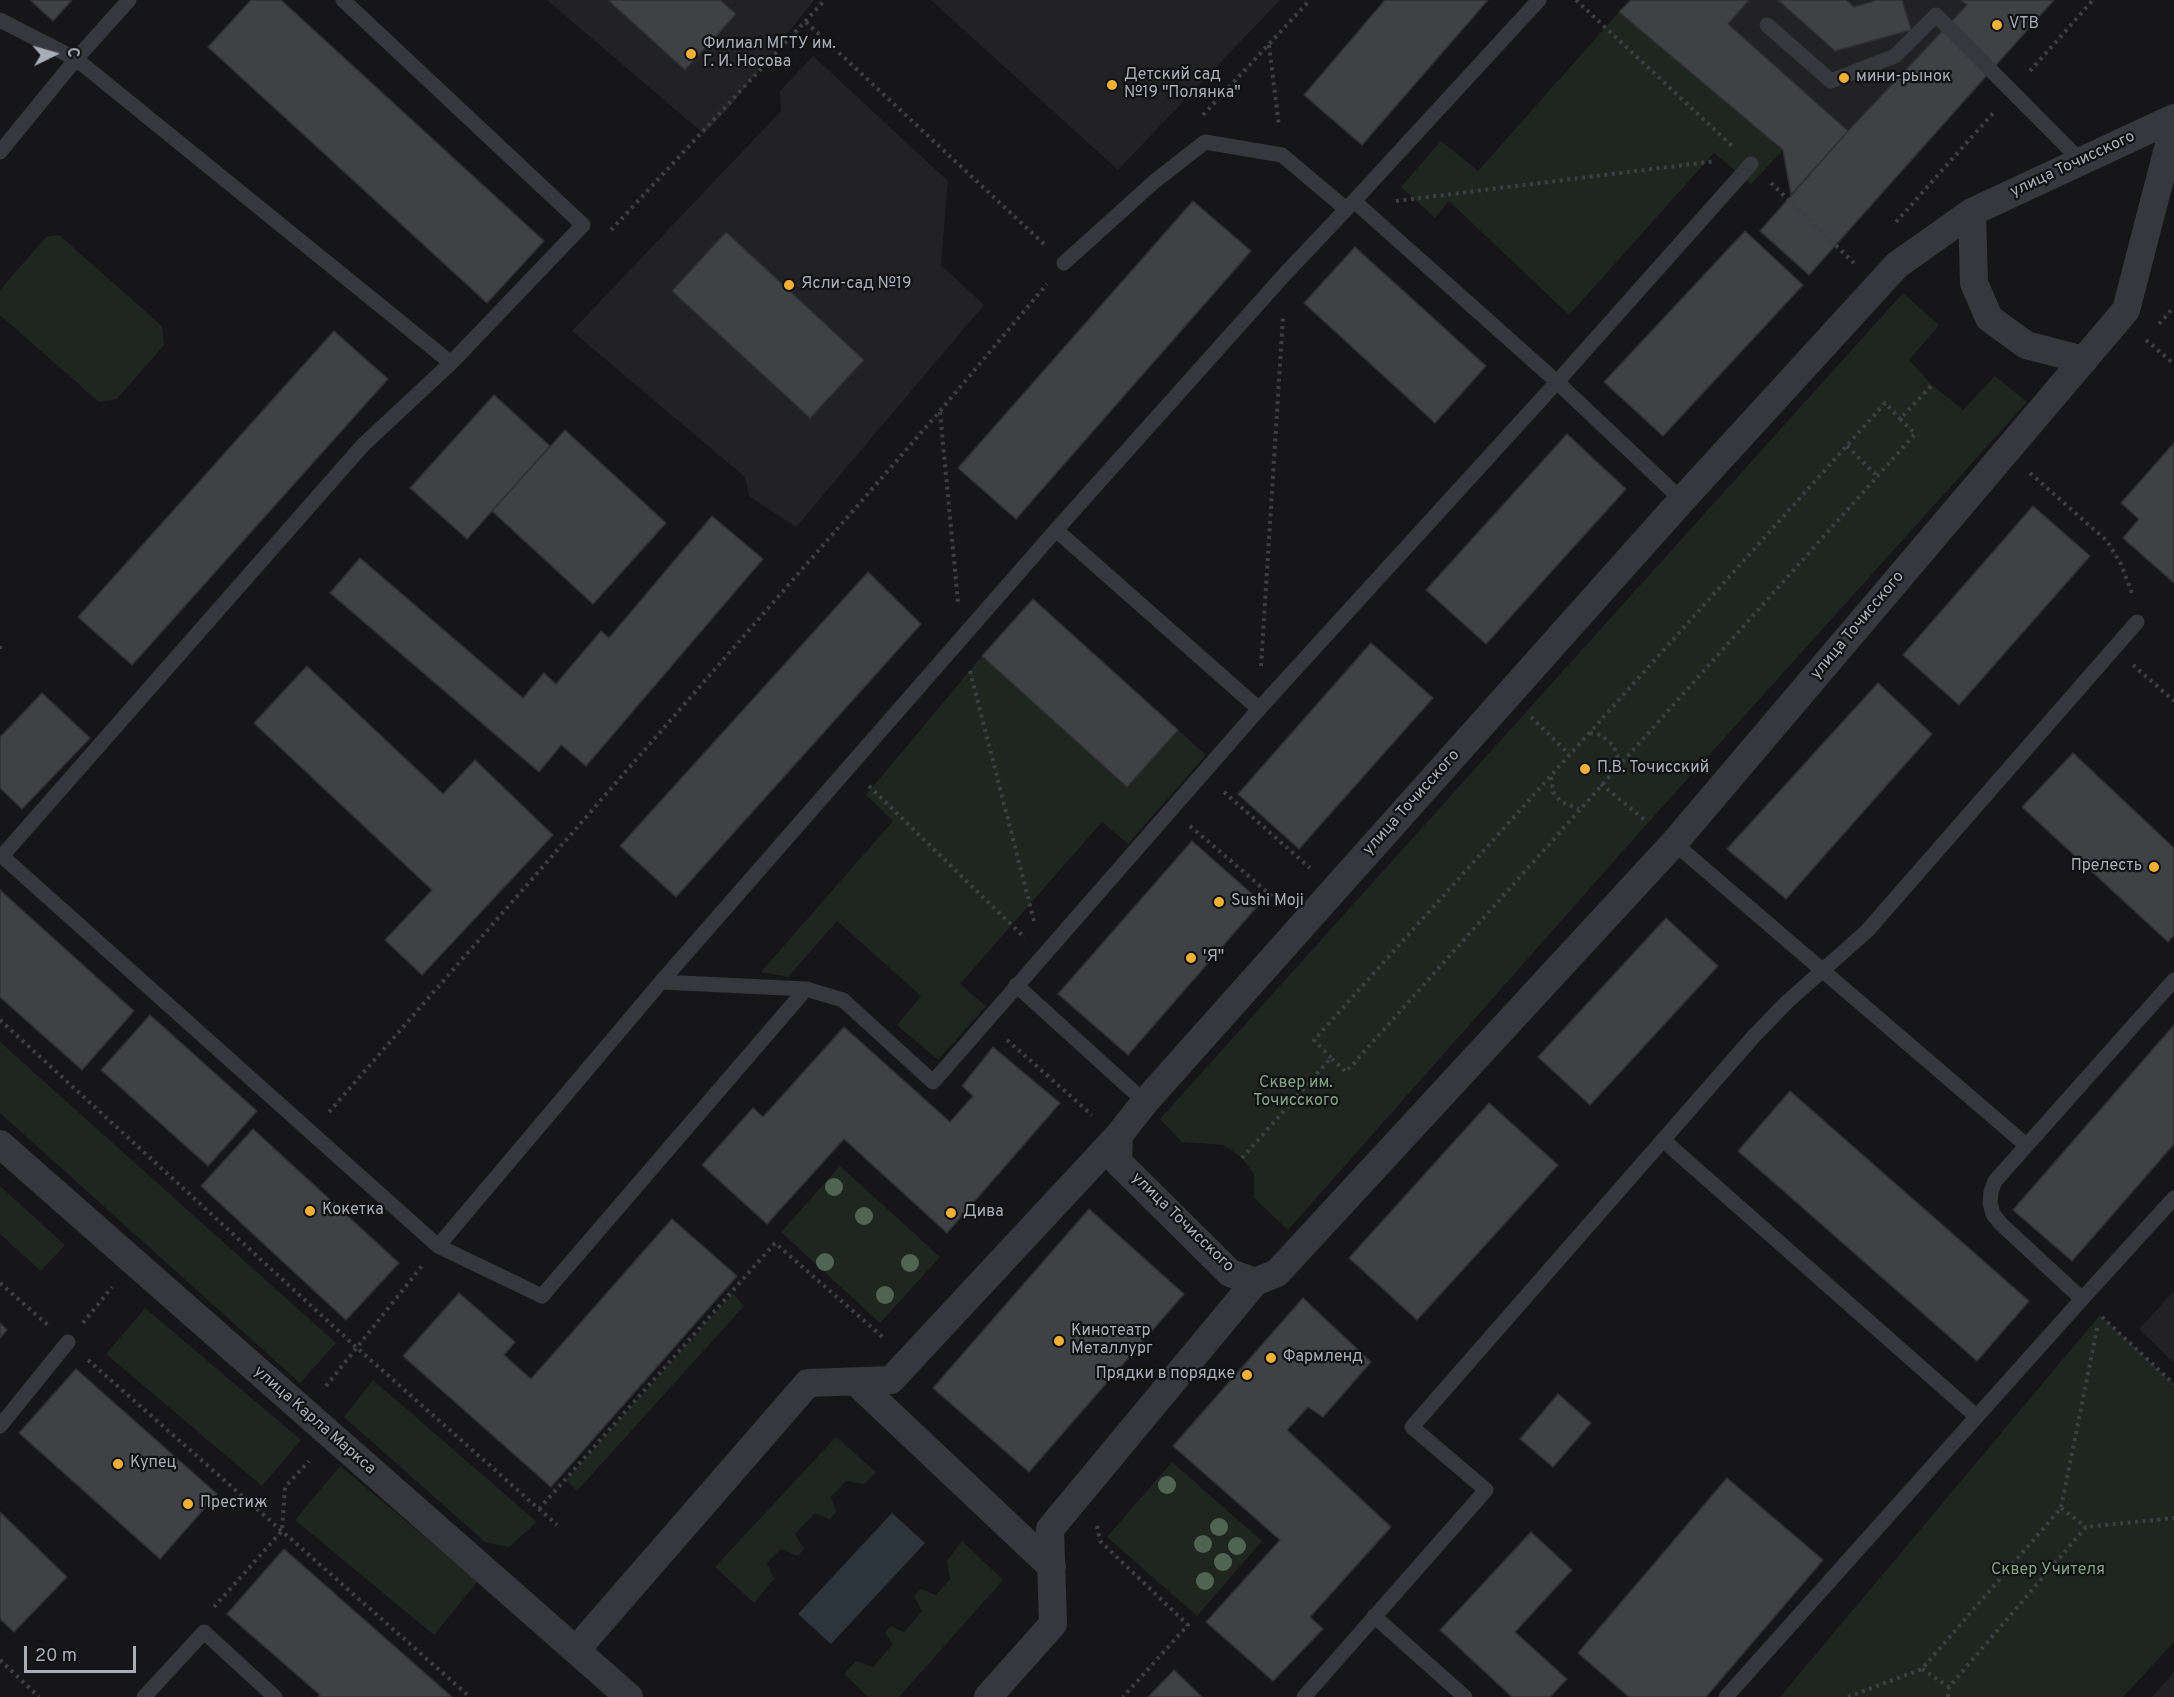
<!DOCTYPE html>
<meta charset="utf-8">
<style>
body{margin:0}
#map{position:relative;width:2174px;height:1697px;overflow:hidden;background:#161618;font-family:Overpass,sans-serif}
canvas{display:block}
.north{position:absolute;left:24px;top:24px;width:60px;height:60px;-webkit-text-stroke:4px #111113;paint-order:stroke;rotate:85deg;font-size:16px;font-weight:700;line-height:24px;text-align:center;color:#a8adb8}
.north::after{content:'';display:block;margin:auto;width:21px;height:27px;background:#a8adb8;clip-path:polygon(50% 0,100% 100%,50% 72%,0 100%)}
.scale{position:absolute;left:24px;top:1646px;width:112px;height:27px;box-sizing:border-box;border:3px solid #a8adb8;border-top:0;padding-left:8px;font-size:18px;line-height:21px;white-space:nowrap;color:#a8adb8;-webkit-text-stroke:4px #111113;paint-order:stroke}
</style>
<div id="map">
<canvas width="2174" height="1697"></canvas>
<div class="north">С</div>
<div class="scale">20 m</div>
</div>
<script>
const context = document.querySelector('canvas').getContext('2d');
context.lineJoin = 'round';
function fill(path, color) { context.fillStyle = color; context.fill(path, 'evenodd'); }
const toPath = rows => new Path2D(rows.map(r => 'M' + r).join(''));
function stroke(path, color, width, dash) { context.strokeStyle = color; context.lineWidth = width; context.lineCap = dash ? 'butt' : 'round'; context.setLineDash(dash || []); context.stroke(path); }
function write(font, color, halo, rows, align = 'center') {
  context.font = font + ' Overpass,sans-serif'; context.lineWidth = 4.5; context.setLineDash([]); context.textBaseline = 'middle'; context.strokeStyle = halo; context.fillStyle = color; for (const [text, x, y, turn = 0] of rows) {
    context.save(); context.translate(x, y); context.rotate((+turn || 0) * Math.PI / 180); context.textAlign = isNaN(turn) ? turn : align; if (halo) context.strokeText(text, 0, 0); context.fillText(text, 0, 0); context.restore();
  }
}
const built = toPath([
 [547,0,814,0,728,109,704,134],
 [931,0,1280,0,1118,170],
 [1749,0,1961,0,1967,5,1848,131,1728,24],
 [813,56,948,181,941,265,984,305,796,527,749,496,745,477,572,331,781,111,780,91],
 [2174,1291,2174,1363,2139,1329],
 [2174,1672,2174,1697,2152,1697]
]);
const green = toPath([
 [1619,12,1783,150,1751,184,1714,153,1569,315,1449,201,1435,218,1401,187,1441,141,1478,171],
 [59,235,162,326,164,345,117,399,99,402,0,315,0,290,46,237],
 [1903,293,1939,325,1909,360,1932,385,1963,410,1995,376,2027,402,1638,834,1288,1230,1254,1198,1254,1174,1242,1158,1224,1145,1182,1142,1160,1119],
 [982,656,1126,787,1178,730,1206,755,1128,844,1102,822,960,984,986,1006,938,1060,897,1025,921,996,837,921,788,977,761,972,893,821,866,795],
 [0,1042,336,1343,300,1383,0,1113],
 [840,1166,940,1257,880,1323,781,1232],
 [0,1186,65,1245,41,1271,0,1234],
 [733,1293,744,1306,577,1491,566,1480],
 [145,1308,301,1440,262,1486,106,1354],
 [2100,1315,2174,1384,2174,1642,2123,1697,1780,1697],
 [373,1380,537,1522,509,1547,485,1542,344,1417],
 [836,1437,876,1472,864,1484,846,1481,831,1497,836,1512,830,1519,815,1513,795,1534,804,1549,798,1556,781,1549,767,1563,774,1579,754,1603,715,1567],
 [1172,1462,1262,1541,1197,1616,1107,1537],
 [340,1466,478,1581,434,1635,295,1520],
 [962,1541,1003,1580,899,1697,868,1697,844,1674,856,1661,873,1667,893,1644,885,1633,891,1626,904,1632,922,1611,914,1596,921,1589,936,1595,950,1579,947,1561]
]);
const water = toPath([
 [892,1513,925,1543,831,1644,798,1614]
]);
const building = toPath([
 [30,0,72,0,53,21,30,0],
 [251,0,281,0,544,241,487,303,208,47,251,0],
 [608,0,720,0,736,14,685,70,608,0],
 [1385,0,1488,0,1362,145,1304,95,1385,0],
 [1631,0,1749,0,1728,24,1848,131,1791,195,1783,150,1619,12,1631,0],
 [1778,0,1846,0,1854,7,1877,0,1902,0,1911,30,1835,51,1778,0],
 [1961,0,2054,0,1809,275,1760,231,1848,131,1967,5,1961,0],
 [1193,201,1251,251,1016,519,958,468,1193,201],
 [1745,231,1803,285,1663,436,1604,382,1745,231],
 [726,232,864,360,810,418,672,291,726,232],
 [1355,247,1486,366,1435,423,1304,303,1355,247],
 [334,331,388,379,132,665,78,617,334,331],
 [494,395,550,446,467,539,410,488,494,395],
 [565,430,666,523,593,604,492,511,565,430],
 [1567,434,1626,489,1486,644,1426,590,1567,434],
 [2174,443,2174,583,2123,538,2139,519,2121,503,2174,443],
 [2033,506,2090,556,1959,705,1903,655,2033,506],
 [712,516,763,559,586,766,561,745,539,772,330,593,360,558,523,698,544,673,556,684,601,631,609,638,712,516],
 [868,572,921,624,676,897,620,846,868,572],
 [1033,599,1178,730,1127,787,982,656,1033,599],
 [1371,643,1433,698,1299,849,1238,794,1371,643],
 [307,666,443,794,475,760,553,835,422,975,385,940,432,890,254,723,307,666],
 [1878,683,1932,734,1786,899,1727,849,1878,683],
 [42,693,90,738,22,809,0,788,0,737,42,693],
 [2073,753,2174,848,2174,935,2168,942,2022,807,2073,753],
 [1192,841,1261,902,1128,1055,1058,994,1192,841],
 [0,890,134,1011,82,1070,0,997,0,890],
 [1666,918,1718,966,1590,1105,1538,1057,1666,918],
 [150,1015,257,1111,208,1166,101,1070,150,1015],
 [2174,1025,2174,1144,2072,1261,2013,1210,2174,1025],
 [844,1027,950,1122,973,1096,962,1086,993,1047,1060,1103,947,1233,844,1139,767,1224,702,1165,753,1108,763,1117,844,1027],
 [1790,1091,2029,1301,1977,1361,1738,1151,1790,1091],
 [1489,1103,1558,1165,1417,1320,1349,1258,1489,1103],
 [253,1129,399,1263,346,1320,201,1186,253,1129],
 [1089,1209,1184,1294,1029,1472,933,1388,1089,1209],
 [672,1219,737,1276,551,1487,403,1356,459,1293,515,1342,504,1355,531,1379,672,1219],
 [1303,1298,1371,1362,1323,1417,1308,1407,1287,1430,1391,1527,1310,1617,1323,1629,1273,1681,1206,1622,1280,1540,1173,1446,1303,1298],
 [0,1323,7,1330,0,1338,0,1323],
 [76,1369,217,1494,160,1559,19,1433,76,1369],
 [1558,1394,1591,1423,1553,1467,1520,1439,1558,1394],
 [1727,1478,1823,1560,1706,1697,1629,1697,1578,1653,1727,1478],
 [0,1512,67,1577,14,1632,0,1619,0,1512],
 [1531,1532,1572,1570,1515,1632,1567,1679,1550,1697,1512,1697,1440,1630,1531,1532],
 [284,1549,452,1697,318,1697,320,1695,227,1614,284,1549],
 [1174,1670,1202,1697,1148,1697,1174,1670]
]);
const path = toPath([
 [1576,0,1733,147],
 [806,22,1045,245],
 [1269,45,1279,126],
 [2030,71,2093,0],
 [1203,115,1310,0],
 [1771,183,1854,263],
 [1396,201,1716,161],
 [1896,222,1995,111],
 [611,230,825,0],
 [2159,324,2174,307],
 [2146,340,2174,364],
 [940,412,958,602],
 [1847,446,1877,476],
 [2030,473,2107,541,2121,564,2133,596],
 [0,646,0,652],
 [2133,665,2174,701],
 [1261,666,1283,317],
 [970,671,1035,925],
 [1531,717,1569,754],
 [1590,733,1601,735,1613,745,1620,763],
 [1551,777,1553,792,1561,802,1579,809],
 [1601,784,1647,822],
 [869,786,1025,938],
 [1224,792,1310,868],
 [1190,826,1280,903],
 [0,1020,356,1347,557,1525],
 [1007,1040,1092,1115],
 [1331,1058,1314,1040,1885,403,1900,419],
 [329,1112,940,411,1047,284],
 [1242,1158,1331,1058,1346,1072,1915,434,1900,419,1932,385],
 [0,1283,49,1326],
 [2102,1317,2174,1384],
 [83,1323,112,1287],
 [88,1360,470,1697],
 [326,1386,422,1266],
 [2061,1508,2086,1527],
 [539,1509,775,1243,885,1339],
 [1097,1526,1100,1541,1188,1625,1123,1697],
 [214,1607,282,1531,285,1487,309,1461],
 [0,1660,39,1697],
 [1922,1669,1949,1687],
 [1848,1697,1922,1669,2061,1508,2098,1324],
 [1948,1697,1949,1687,2086,1527,2174,1518]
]);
const lane = toPath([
 [343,0,583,225,451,363],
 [1539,0,1354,201,1557,382,1682,500],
 [0,20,76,59,451,363,363,445,2,856,438,1246,661,982,806,989,843,1000,933,1082,1259,709,1557,382,1751,164],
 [1767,25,1831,81,1895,56,1936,15,2081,161],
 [0,152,76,59,129,0],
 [1064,263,1155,181,1205,142,1282,155,1346,209],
 [1056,530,1259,709],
 [1674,843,2026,1145],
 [2174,980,1995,1181,1991,1192,1990,1203,1993,1214,2001,1224,2082,1299,2174,1198],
 [661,982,1056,530,1285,274,1354,201],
 [1016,985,1145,1102],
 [1663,1140,1976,1416],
 [438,1246,542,1296,806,989],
 [0,1426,68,1342],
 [1374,1616,1465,1697],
 [144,1697,204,1632,275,1697],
 [1304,1697,1486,1490,1412,1427,1754,1036,1787,1002,1867,931,2137,622],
 [1726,1697,2082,1299]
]);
const street = toPath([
 [2174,118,1972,212,1897,265,1682,500,1145,1102,1119,1135,1118,1162,1230,1273,1255,1282,1277,1273,1674,843,2126,310,2174,125],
 [1972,212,1974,283,1989,318,2026,345,2084,360],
 [0,1144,629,1697],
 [856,1382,1052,1567],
 [576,1650,808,1383,891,1380,1119,1135],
 [988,1697,1053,1624,1050,1529,1255,1282]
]);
const trees = [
 [834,1187],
 [864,1216],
 [825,1262],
 [910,1263],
 [885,1295],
 [1167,1485],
 [1219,1527],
 [1203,1544],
 [1237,1546],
 [1223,1562],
 [1205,1581]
];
const markers = [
 [1997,25,6,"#f2b134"],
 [691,54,6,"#f2b134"],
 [1844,78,6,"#f2b134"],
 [1112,85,6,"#f2b134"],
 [789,285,6,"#f2b134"],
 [1585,769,6,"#f2b134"],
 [2154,867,6,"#f2b134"],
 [1219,902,6,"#f2b134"],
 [1191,958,6,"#f2b134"],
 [310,1211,6,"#f2b134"],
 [951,1213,6,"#f2b134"],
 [1059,1341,6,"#f2b134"],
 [1271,1358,6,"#f2b134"],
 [1247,1375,6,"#f2b134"],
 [118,1464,6,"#f2b134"],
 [188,1504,6,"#f2b134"]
];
const poiNames = [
 ["VTB",2009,25],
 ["Филиал МГТУ им.",703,45],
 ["Г. И. Носова",703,63],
 ["Детский сад",1124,76],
 ["№19 \"Полянка\"",1124,94],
 ["мини-рынок",1856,78],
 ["Ясли-сад №19",801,285],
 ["П.В. Точисский",1597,769],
 ["Прелесть",2142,867,"right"],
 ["Sushi Moji",1231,902],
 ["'Я\"",1203,958],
 ["Кокетка",322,1211],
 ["Дива",963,1213],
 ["Кинотеатр",1071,1332],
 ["Металлург",1071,1350],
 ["Фармленд",1283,1358],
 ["Прядки в порядке",1235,1375,"right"],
 ["Купец",130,1464],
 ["Престиж",200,1504]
];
const streetNames = [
 ["улица Точисского",2073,165,-25],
 ["улица Точисского",1858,626,-50],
 ["улица Точисского",1412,803,-48],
 ["улица Точисского",1182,1223,44],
 ["улица Карла Маркса",314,1421,41]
];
const parkNames = [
 ["Сквер им.",1296,1084],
 ["Точисского",1296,1102],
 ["Сквер Учителя",2048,1571]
];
fill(built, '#222225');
fill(green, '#1e261f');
fill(water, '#2c353c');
fill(building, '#404145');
stroke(building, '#303034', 1.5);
stroke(path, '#3d3f44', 4, [3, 4.5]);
stroke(lane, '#37383d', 15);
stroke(street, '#37383d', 28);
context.fillStyle = '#506452';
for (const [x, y] of trees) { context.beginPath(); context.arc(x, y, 9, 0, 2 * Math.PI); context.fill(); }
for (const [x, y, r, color] of markers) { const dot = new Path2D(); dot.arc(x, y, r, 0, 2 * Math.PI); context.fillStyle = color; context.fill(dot); stroke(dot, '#111113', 2); }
write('16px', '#a8adb8', '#111113', poiNames, 'left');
write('16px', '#a8adb8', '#111113', streetNames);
write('16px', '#7fa381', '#111113', parkNames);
</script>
